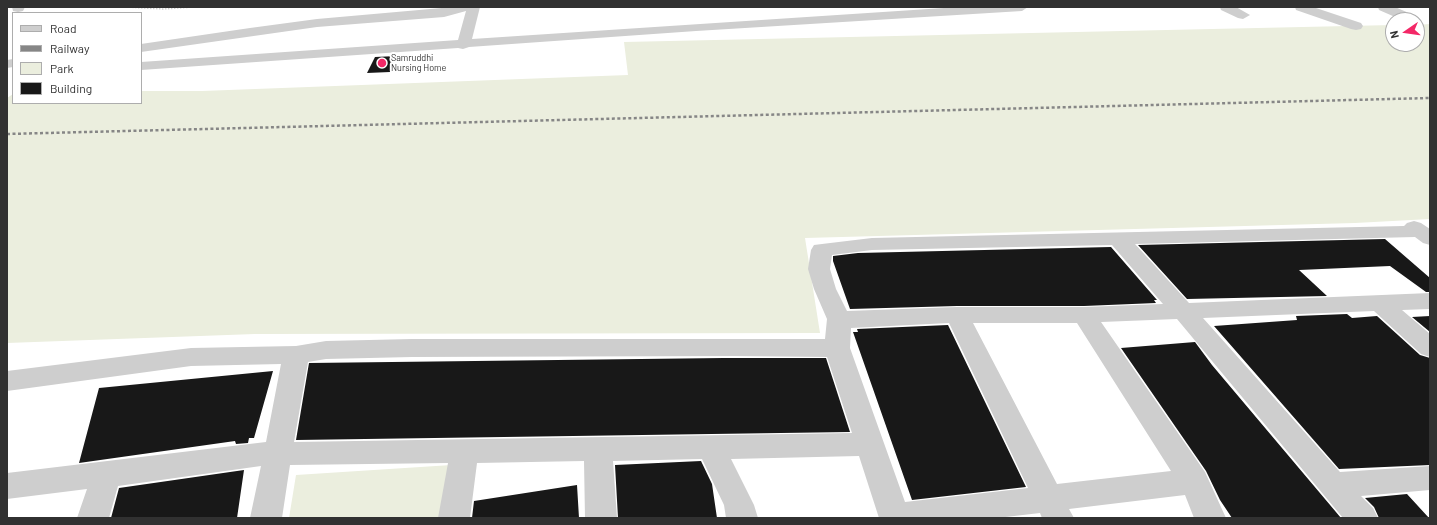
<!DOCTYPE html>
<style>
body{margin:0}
#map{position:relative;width:1437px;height:525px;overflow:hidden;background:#fff;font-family:Barlow,sans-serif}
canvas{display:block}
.frame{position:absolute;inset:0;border:8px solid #313131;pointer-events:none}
.legend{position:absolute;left:12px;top:12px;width:130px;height:92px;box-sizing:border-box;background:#fff;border:1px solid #adadad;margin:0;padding:5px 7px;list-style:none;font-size:12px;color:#313131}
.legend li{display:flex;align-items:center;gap:8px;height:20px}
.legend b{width:20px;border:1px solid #adadad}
.north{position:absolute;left:1385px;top:12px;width:40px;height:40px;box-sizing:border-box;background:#fff;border:1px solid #adadad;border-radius:50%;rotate:257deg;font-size:11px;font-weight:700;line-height:16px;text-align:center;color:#313131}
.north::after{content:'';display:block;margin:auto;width:14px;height:18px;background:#f32867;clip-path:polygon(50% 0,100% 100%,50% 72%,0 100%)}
</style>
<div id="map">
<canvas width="1437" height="525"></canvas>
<div class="frame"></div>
<ul class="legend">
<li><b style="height:5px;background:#cecece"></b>Road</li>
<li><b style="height:5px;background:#868686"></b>Railway</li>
<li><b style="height:11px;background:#ebeede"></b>Park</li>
<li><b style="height:11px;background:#181818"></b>Building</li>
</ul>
<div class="north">N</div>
</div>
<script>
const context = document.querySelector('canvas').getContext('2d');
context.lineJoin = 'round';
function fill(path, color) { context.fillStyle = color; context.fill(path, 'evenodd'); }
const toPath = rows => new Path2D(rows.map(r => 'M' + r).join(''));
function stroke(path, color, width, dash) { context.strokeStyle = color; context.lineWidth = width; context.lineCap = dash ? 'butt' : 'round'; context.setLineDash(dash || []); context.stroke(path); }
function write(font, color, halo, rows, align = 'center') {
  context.font = font + ' Barlow,sans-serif'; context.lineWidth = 4; context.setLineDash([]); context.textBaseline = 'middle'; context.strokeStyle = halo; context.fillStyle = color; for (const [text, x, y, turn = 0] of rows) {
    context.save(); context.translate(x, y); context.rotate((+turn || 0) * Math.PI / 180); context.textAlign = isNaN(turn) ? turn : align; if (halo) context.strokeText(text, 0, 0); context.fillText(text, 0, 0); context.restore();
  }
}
const green = toPath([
 [1430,24,1430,219,1355,223,805,238,820,333,255,334,7,343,7,98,13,94,13,103,141,103,141,91,202,91,628,75,624,42,1393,25,1393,44,1417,44,1417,25],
 [467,464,459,518,289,518,296,475]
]);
const building = toPath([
 [397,56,390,72,367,73,375,57],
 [1385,239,1430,278,1430,292,1426,292,1390,266,1299,270,1327,296,1187,299,1138,245],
 [1111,247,1157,300,1154,300,1156,303,1084,306,957,306,850,309,833,261,833,256,858,253],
 [1347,314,1352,318,1377,316,1420,355,1430,358,1430,465,1339,469,1214,326,1297,320,1296,316],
 [1430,316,1430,332,1412,317],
 [948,325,1026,487,912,500,853,332,858,332,857,329],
 [1195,342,1212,365,1341,518,1232,518,1220,500,1206,471,1121,348],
 [724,358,826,358,850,432,296,440,309,363],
 [273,371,254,438,249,438,248,443,236,444,235,441,79,463,99,388],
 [701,461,712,484,717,518,618,518,615,465],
 [244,470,237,518,111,518,119,488],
 [577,485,579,518,472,518,474,501],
 [1407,494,1429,518,1379,518,1374,507,1365,498]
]);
const path = toPath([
 [126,7,163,9,194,7]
]);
const street = toPath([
 [12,7,25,7,23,11,18,12,13,11,12,7],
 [453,7,480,7,472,39,959,7,1028,7,1022,11,696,31,469,47,463,49,458,48,141,70,141,62,458,40,466,11,444,17,317,27,141,52,141,44,250,28,317,19,453,7],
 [1220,7,1236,7,1250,15,1243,19,1238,18,1221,10,1220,7],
 [1295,7,1313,7,1361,23,1363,26,1361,29,1356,30,1351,29,1296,10,1295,7],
 [1378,7,1395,7,1418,17,1420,20,1417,23,1417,20,1402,20,1379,10,1378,7],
 [13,59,13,67,7,68,7,60,13,59],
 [1414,221,1421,223,1430,229,1430,245,1423,243,1415,237,1135,244,1189,303,1430,293,1430,309,1402,310,1430,334,1430,357,1421,354,1374,311,1203,318,1340,472,1430,466,1430,490,1361,496,1373,508,1378,518,1343,518,1177,319,1101,322,1205,472,1226,518,1194,518,1185,495,1069,509,1074,518,1042,518,1040,513,997,518,879,518,859,456,731,459,754,505,758,518,726,518,724,505,702,459,613,461,617,518,585,518,584,461,477,463,470,518,438,518,448,463,290,465,282,518,250,518,261,466,118,486,109,518,77,518,87,489,7,499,7,473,266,442,281,364,191,366,7,391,7,371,191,348,296,346,326,341,412,339,825,339,827,319,814,289,808,269,811,250,814,245,822,244,872,238,1404,226,1407,223,1414,221],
 [1112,245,1163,304,1084,307,957,307,847,311,836,289,830,269,832,255,872,250,1112,245],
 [949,323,1028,488,905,502,850,348,851,328,949,323],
 [973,323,1077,323,1171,471,1057,484,973,323],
 [734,356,827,357,852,433,294,442,308,362,326,359,412,357,734,356]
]);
const rail = toPath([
 [7,134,1430,98]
]);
const markers = [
 [382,63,5,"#f32867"]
];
const farPoinames = [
 ["Samruddhi",391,58],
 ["Nursing Home",391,68]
];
fill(green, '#ebeede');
fill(building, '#181818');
stroke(path, '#cecece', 1.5, [1.5, 1.5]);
fill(street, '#cecece');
stroke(rail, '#868686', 2.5, [3, 2.5]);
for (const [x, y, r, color] of markers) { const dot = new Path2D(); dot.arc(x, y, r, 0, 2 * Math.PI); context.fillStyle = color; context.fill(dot); stroke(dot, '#fff', 1.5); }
write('9px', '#313131', '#fff', farPoinames, 'left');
</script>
